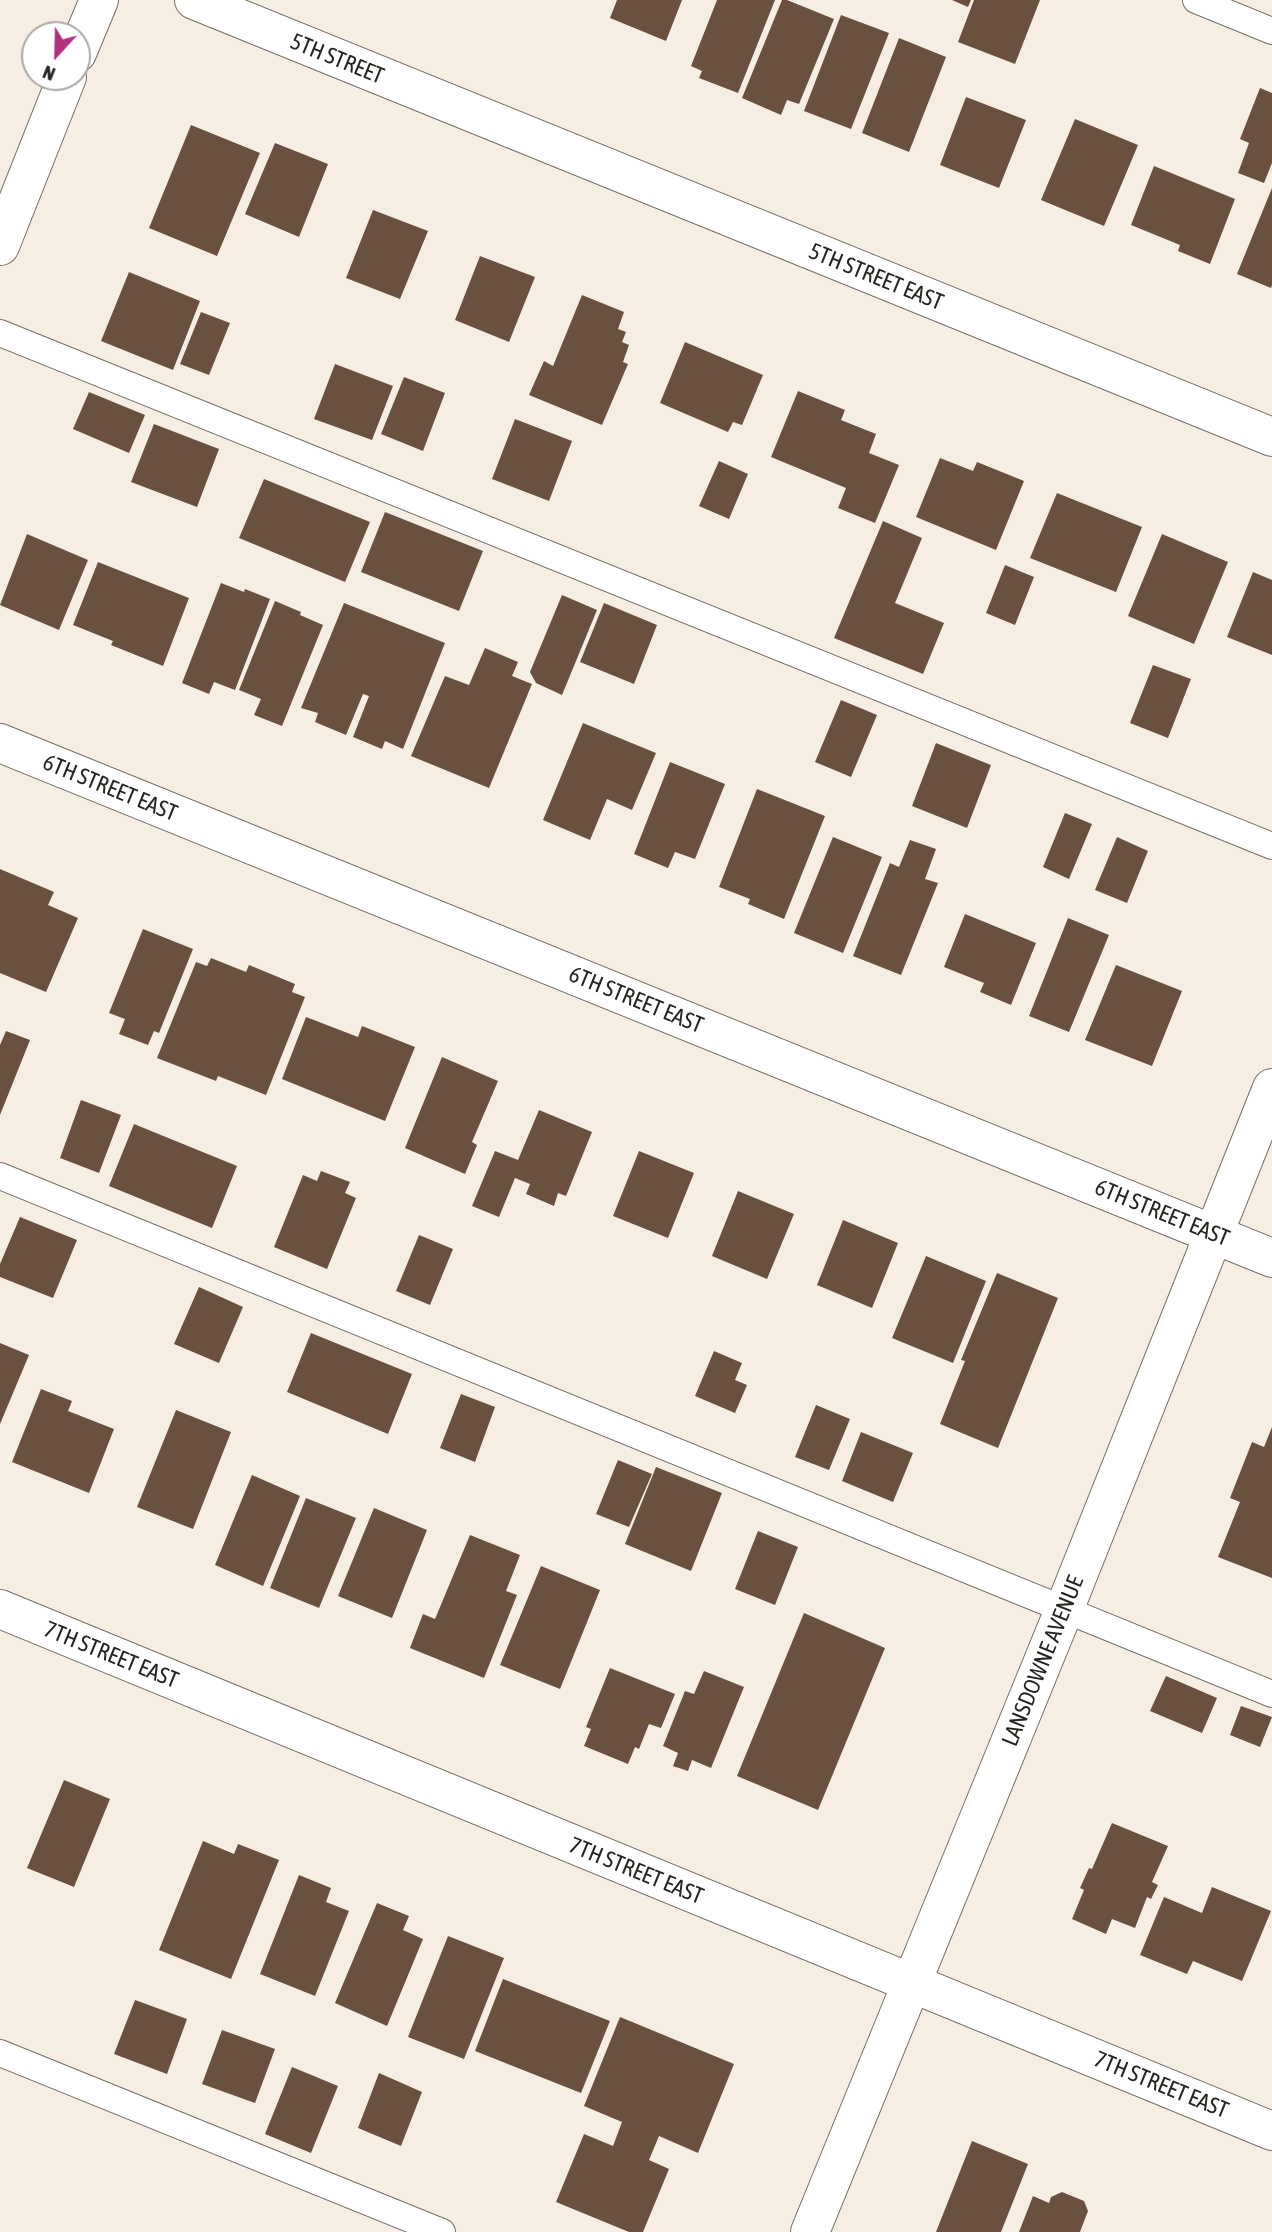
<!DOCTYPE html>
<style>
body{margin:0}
#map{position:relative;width:1272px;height:2232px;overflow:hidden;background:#f6eee3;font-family:"Asap Condensed",sans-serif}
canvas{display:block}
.north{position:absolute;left:21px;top:21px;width:70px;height:70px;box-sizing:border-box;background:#fff;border:2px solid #a9a8a6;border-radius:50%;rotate:202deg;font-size:19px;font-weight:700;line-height:28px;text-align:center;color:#282521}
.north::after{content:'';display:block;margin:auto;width:24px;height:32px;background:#b2317d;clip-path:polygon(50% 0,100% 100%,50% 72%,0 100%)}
</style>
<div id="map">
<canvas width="1272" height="2232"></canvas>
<div class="north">N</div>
</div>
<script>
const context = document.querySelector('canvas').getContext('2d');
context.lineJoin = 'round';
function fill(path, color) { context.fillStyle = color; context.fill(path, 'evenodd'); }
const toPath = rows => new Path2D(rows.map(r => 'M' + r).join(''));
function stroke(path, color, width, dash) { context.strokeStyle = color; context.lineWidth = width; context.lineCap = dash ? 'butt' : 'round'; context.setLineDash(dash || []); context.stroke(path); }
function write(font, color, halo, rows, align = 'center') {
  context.font = font + ' "Asap Condensed",sans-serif'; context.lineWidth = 7; context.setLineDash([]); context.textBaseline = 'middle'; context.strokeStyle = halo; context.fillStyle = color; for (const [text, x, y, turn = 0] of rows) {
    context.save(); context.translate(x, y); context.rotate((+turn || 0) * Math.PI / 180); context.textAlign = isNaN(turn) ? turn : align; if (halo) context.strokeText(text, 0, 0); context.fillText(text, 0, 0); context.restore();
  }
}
const building = toPath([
 [617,0,682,0,666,41,610,18],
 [717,0,775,0,738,93,699,78,702,71,691,66],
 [782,0,787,0,834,19,799,104,787,100,781,115,742,98],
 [952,0,971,0,968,7],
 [974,0,1040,0,1015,64,958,42],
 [841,15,889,33,851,129,804,111],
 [899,38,946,57,909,152,862,133],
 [1260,88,1272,93,1272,163,1264,183,1238,173,1249,143,1240,139],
 [966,97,1026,120,999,188,940,165],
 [1075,119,1138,145,1104,226,1041,200],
 [191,125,260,153,217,256,149,228],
 [275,143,328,164,299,237,245,214],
 [1154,166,1235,199,1210,264,1178,251,1180,245,1131,225],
 [1272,188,1272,285,1271,288,1237,274],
 [373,210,428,231,400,299,346,278],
 [480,256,535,277,509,342,455,320],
 [129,272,200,301,173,370,101,341],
 [582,295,624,312,618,329,626,332,622,342,629,345,623,362,628,364,602,425,529,395,544,361,553,366],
 [201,312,230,323,209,375,180,364],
 [685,342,763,375,742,425,733,422,728,432,660,403],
 [335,364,393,386,372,440,314,419],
 [404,377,445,393,423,451,381,434],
 [798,391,845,410,841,420,876,434,869,453,899,465,875,523,838,508,846,488,771,457],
 [89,392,145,415,129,453,73,429],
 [515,419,572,441,549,501,492,479],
 [154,424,219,449,197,507,131,482],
 [940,458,973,471,977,462,1024,481,996,550,916,517],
 [719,461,748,474,729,519,699,506],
 [264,479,370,522,345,582,239,538],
 [1057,493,1142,527,1116,592,1030,558],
 [385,512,483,551,459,611,361,572],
 [883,521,922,538,895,603,944,623,923,674,834,638],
 [27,534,88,560,59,630,0,605],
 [1162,534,1228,562,1194,644,1128,616],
 [98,562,189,598,163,666,111,645,113,641,73,625],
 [1005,565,1034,577,1015,625,986,613],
 [1253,572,1272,580,1272,655,1227,637],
 [221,583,244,592,245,589,270,599,235,690,214,682,209,694,182,683],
 [562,595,597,610,562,695,536,683,530,672],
 [275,601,301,612,300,615,323,625,282,726,254,715,261,699,239,690],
 [344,603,445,643,403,749,385,741,382,749,353,737,369,696,363,694,346,735,315,722,318,713,301,708],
 [604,603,657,625,634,684,580,662],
 [485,648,518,662,512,676,532,684,489,788,411,756,445,676,469,685],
 [1153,665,1191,679,1168,738,1130,723],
 [841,700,877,715,851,777,815,762],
 [583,723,656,753,632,810,607,799,590,840,543,820],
 [936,743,991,765,967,828,912,806],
 [670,762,725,784,695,859,675,852,668,868,634,854],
 [757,789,825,816,784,919,748,904,750,899,719,887],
 [1065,813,1092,824,1069,879,1043,867],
 [833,837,882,857,843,953,794,933],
 [1117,837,1148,851,1127,903,1095,890],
 [910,840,936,849,925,879,938,883,901,975,853,956,890,863,899,867],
 [0,869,54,892,48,905,78,918,46,992,0,973],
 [965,914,1036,943,1011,1005,980,992,984,983,944,967],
 [1068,918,1109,935,1069,1032,1029,1016],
 [143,929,193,949,159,1033,154,1031,148,1045,119,1034,125,1019,109,1013],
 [211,958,246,972,249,965,295,984,292,992,305,997,266,1095,218,1076,216,1081,157,1058,196,962,207,966],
 [1116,965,1182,991,1152,1066,1085,1040],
 [306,1017,358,1037,362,1026,415,1047,385,1121,282,1079],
 [6,1031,30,1040,0,1115,0,1045],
 [442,1057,498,1081,472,1142,477,1145,465,1174,405,1148],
 [81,1100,121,1115,99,1173,60,1158],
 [539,1110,592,1132,566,1196,558,1193,554,1206,526,1194,530,1184,515,1178,499,1217,472,1206,495,1151,518,1160],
 [134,1124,237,1166,212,1228,109,1186],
 [639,1151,694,1173,668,1238,613,1216],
 [321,1171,350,1182,345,1193,356,1198,327,1269,274,1247,303,1175,317,1181],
 [738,1191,794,1214,767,1279,712,1256],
 [20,1217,77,1240,53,1298,0,1277,0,1264],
 [843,1220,898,1243,872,1308,817,1285],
 [419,1235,453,1249,430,1305,396,1291],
 [926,1256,986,1281,953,1363,892,1338],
 [997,1273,1058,1298,998,1448,940,1424,965,1361,961,1360],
 [199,1287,243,1307,219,1363,174,1344],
 [311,1333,412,1374,388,1434,287,1392],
 [0,1343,29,1355,0,1424],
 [714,1351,742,1363,735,1380,747,1385,735,1413,695,1396],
 [41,1389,72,1401,68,1411,114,1429,89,1493,12,1462],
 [461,1394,495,1407,475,1462,440,1448],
 [816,1405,850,1419,829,1470,795,1457],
 [176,1410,231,1432,193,1529,137,1507],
 [1272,1427,1272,1578,1218,1557,1240,1502,1230,1498,1252,1442,1264,1447],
 [861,1432,913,1453,893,1502,842,1481],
 [618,1460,652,1474,629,1527,596,1514],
 [656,1467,722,1493,691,1571,625,1544],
 [252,1475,300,1496,263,1586,215,1565],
 [306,1498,356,1518,319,1608,270,1588],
 [374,1508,427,1530,392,1618,338,1596],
 [758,1531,798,1547,775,1605,735,1589],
 [470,1535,520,1555,506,1591,517,1595,484,1678,410,1648,423,1614,435,1619],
 [541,1566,600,1590,560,1689,500,1665],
 [804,1613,885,1648,818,1810,737,1776],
 [610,1668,675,1694,661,1728,649,1724,639,1749,635,1747,628,1764,584,1746,591,1729,586,1727],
 [704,1671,744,1687,711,1768,692,1760,688,1771,673,1766,678,1753,663,1746,685,1691,694,1694],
 [1166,1676,1217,1698,1202,1733,1150,1711],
 [1241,1706,1272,1717,1260,1747,1230,1735],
 [64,1780,110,1799,74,1887,27,1868],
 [1112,1823,1168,1846,1152,1882,1158,1885,1151,1899,1147,1897,1135,1928,1112,1919,1106,1934,1072,1919,1084,1890,1080,1888,1089,1868,1092,1869],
 [203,1841,234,1854,238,1844,279,1860,231,1979,159,1950],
 [299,1875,331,1888,326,1902,349,1911,315,1996,260,1974],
 [1212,1887,1271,1911,1242,1981,1193,1961,1187,1974,1140,1955,1164,1897,1202,1913],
 [377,1903,409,1916,403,1930,423,1939,387,2026,335,2003],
 [448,1936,504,1958,464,2059,408,2037],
 [503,1979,610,2021,581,2093,475,2051],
 [135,2000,187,2019,167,2074,114,2054],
 [620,2017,734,2064,698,2153,659,2136,649,2160,669,2169,643,2232,629,2232,556,2202,584,2134,613,2146,622,2122,584,2106],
 [222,2030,275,2049,255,2103,202,2084],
 [292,2067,338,2086,311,2153,265,2134],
 [379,2073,422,2092,401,2146,358,2128],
 [972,2141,1028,2164,1001,2232,936,2232],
 [1062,2192,1084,2201,1088,2211,1080,2232,1019,2232,1033,2196,1049,2203,1051,2197]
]);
const lane = toPath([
 [1196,0,1272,31],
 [0,333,1272,846],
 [0,1176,1272,1694],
 [0,2053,442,2232]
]);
const street = toPath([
 [194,0,1272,437],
 [77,53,99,0],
 [0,246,67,77],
 [0,743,1272,1258],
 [0,1609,1272,2131],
 [810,2232,1064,1610,1272,1088]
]);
const streetNames = [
 ["5TH STREET",337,59,22],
 ["5TH STREET EAST",876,277,22],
 ["6TH STREET EAST",110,788,22],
 ["6TH STREET EAST",636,1000,22],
 ["6TH STREET EAST",1162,1213,22],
 ["7TH STREET EAST",111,1655,22],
 ["LANSDOWNE AVENUE",1043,1661,-68],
 ["7TH STREET EAST",636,1871,22],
 ["7TH STREET EAST",1161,2085,22]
];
fill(building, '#6a503f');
stroke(lane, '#756e64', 28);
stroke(street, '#756e64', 40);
stroke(lane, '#fff', 26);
stroke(street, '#fff', 38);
write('23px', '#282521', '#fff', streetNames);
</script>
